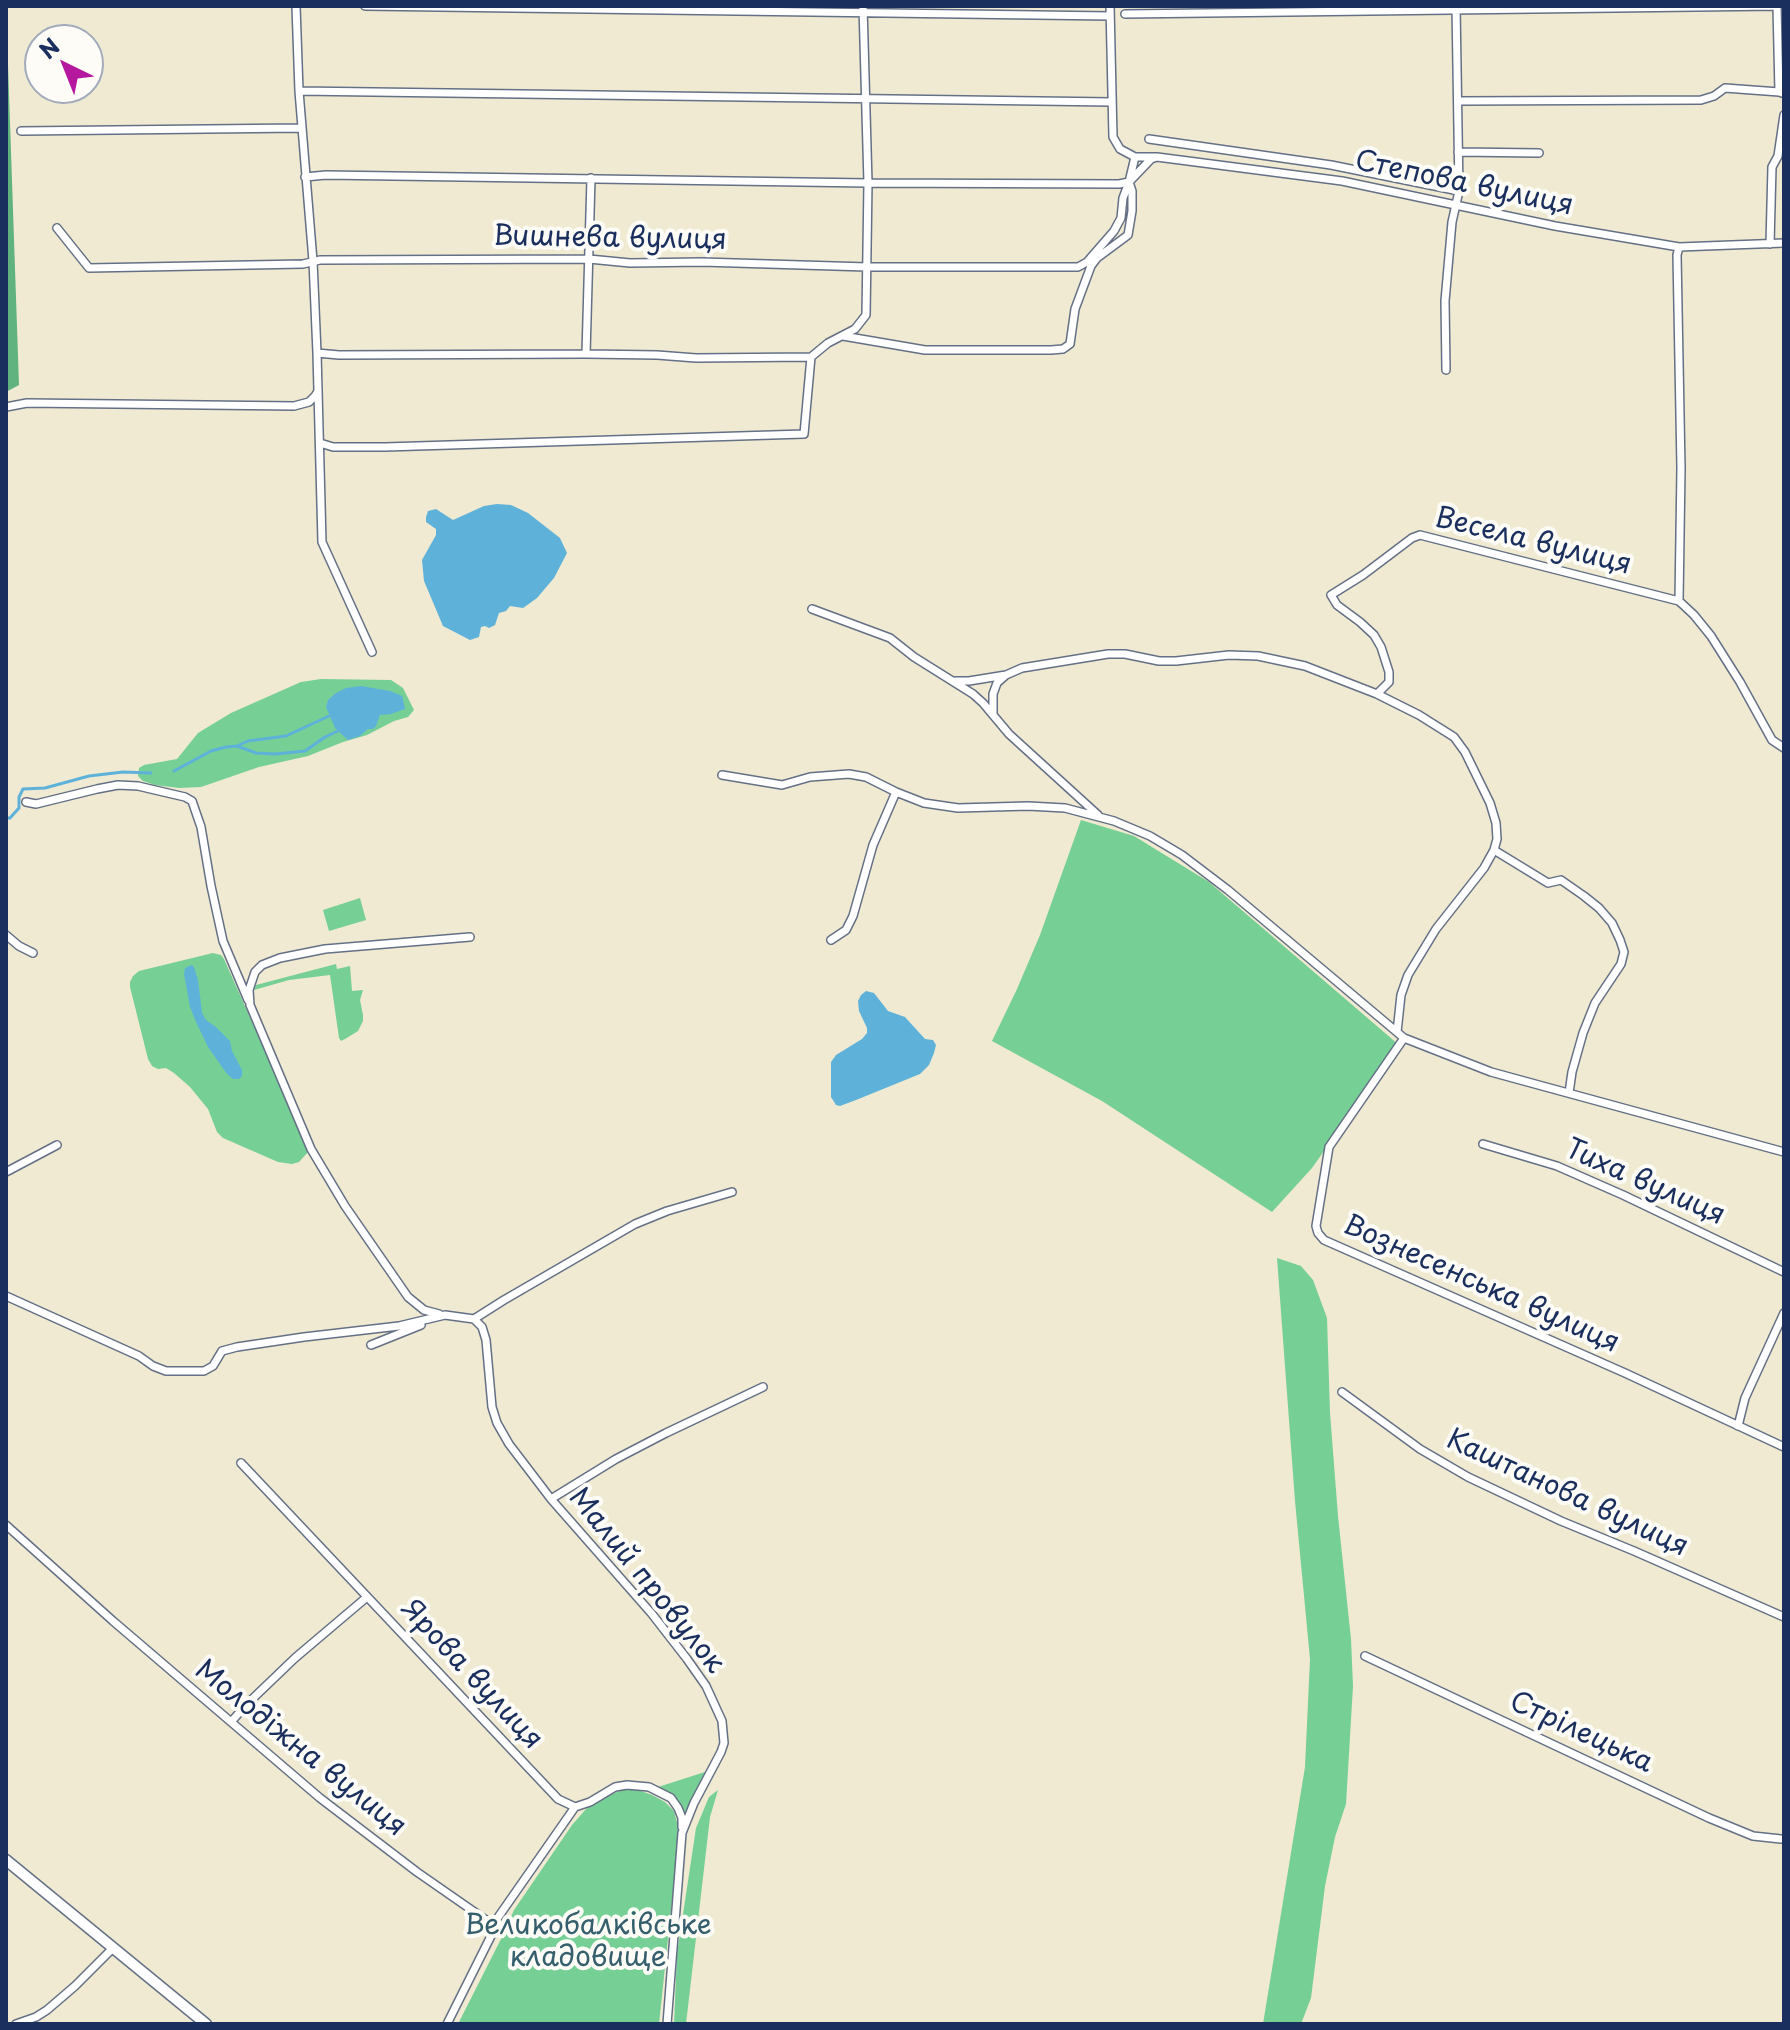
<!DOCTYPE html>
<meta charset="utf-8">
<style>
body{margin:0}
#map{position:relative;width:1790px;height:2030px;overflow:hidden;background:#efead1;font-family:"Playpen Sans",sans-serif}
canvas{display:block}
.frame{position:absolute;inset:0;border:8px solid #1b2f5e;pointer-events:none}
.north{position:absolute;left:24px;top:24px;width:80px;height:80px;box-sizing:border-box;background:#fdfcf7;border:2px solid #a3aaba;border-radius:50%;rotate:317deg;font-size:22px;font-weight:700;line-height:32px;text-align:center;color:#1b2f5e}
.north::after{content:'';display:block;margin:auto;width:28px;height:36px;background:#b5179e;clip-path:polygon(50% 0,100% 100%,50% 72%,0 100%)}
</style>
<div id="map">
<canvas width="1790" height="2030"></canvas>
<div class="frame"></div>
<div class="north">N</div>
</div>
<script>
const context = document.querySelector('canvas').getContext('2d');
context.lineJoin = 'round';
function fill(path, color) { context.fillStyle = color; context.fill(path, 'evenodd'); }
const toPath = rows => new Path2D(rows.map(r => 'M' + r).join(''));
function stroke(path, color, width, dash) { context.strokeStyle = color; context.lineWidth = width; context.lineCap = dash ? 'butt' : 'round'; context.setLineDash(dash || []); context.stroke(path); }
function write(font, color, halo, rows, align = 'center') {
  context.font = font + ' "Playpen Sans",sans-serif'; context.lineWidth = 8; context.setLineDash([]); context.textBaseline = 'middle'; context.strokeStyle = halo; context.fillStyle = color; for (const [text, x, y, turn = 0] of rows) {
    context.save(); context.translate(x, y); context.rotate((+turn || 0) * Math.PI / 180); context.textAlign = isNaN(turn) ? turn : align; if (halo) context.strokeText(text, 0, 0); context.fillText(text, 0, 0); context.restore();
  }
}
const green = toPath([
 [321,679,391,680,403,688,414,710,408,717,394,721,367,735,343,742,308,756,259,767,201,787,179,788,155,785,143,781,138,776,139,768,144,765,177,759,198,733,231,713,301,682],
 [1081,820,1134,836,1209,882,1399,1045,1312,1168,1272,1212,1102,1101,992,1041,1017,989,1040,935],
 [360,898,366,920,329,931,323,910],
 [213,953,221,955,224,959,301,1132,308,1152,299,1162,292,1164,278,1162,223,1138,217,1132,208,1109,190,1087,174,1073,166,1068,158,1069,152,1066,148,1059,130,987,130,982,133,976,139,971],
 [336,964,337,969,350,966,352,991,363,990,360,1000,363,1015,363,1021,358,1031,345,1039,341,1041,339,1038,330,975,289,980,254,990,256,985],
 [1277,1258,1301,1266,1313,1280,1327,1318,1330,1413,1338,1516,1351,1639,1353,1686,1346,1804,1335,1837,1325,1886,1311,1998,1301,2024,1263,2024,1305,1767,1310,1659,1295,1501],
 [708,1771,686,1815,676,1799,658,1787],
 [622,1790,638,1790,652,1795,665,1802,674,1811,678,1826,678,1844,659,2024,458,2024,502,1937,514,1910,572,1825,586,1809,605,1797],
 [718,1790,710,1817,686,2024,674,2024,677,1954,696,1828,709,1797]
]);
const forest = toPath([
 [6,6,19,385,6,392,7,378]
]);
const water = toPath([
 [497,504,511,505,528,513,560,538,567,553,554,578,537,598,523,608,510,606,506,611,499,613,495,625,489,628,485,626,481,627,479,637,470,640,443,626,424,581,422,560,436,535,436,529,426,522,426,517,428,511,436,509,453,520,484,506],
 [361,686,390,691,402,696,405,709,391,714,380,715,376,726,373,729,368,729,360,736,348,740,335,728,326,707,328,700,336,693,346,688],
 [192,965,194,967,198,980,202,1013,206,1020,216,1027,230,1041,232,1051,242,1070,242,1076,239,1079,233,1079,227,1074,208,1047,196,1022,190,1007,184,974,185,968],
 [866,991,874,993,888,1011,905,1017,925,1039,933,1040,936,1045,934,1053,929,1065,920,1074,856,1100,840,1106,836,1105,831,1097,831,1062,836,1055,862,1039,867,1033,867,1028,859,1011,858,1001,861,995]
]);
const stream = toPath([
 [237,746,248,741,286,736,329,716],
 [174,771,211,751,226,747,237,746,256,753,275,754,305,751,325,737,338,731],
 [6,818,10,818,19,808,19,797,23,789,45,788,89,776,123,772,151,773]
]);
const street = toPath([
 [296,6,299,91,313,261,317,353,322,542,372,652],
 [365,6,1110,16],
 [1777,6,1779,92,1782,93],
 [1125,14,1777,6],
 [299,91,1112,102],
 [1458,101,1701,100,1714,96,1725,88,1779,92],
 [21,131,301,128],
 [1149,139,1331,165,1459,191],
 [1458,152,1539,153],
 [1135,157,1157,157,1342,181,1555,226,1679,247,1784,243],
 [305,177,326,175,868,183,1119,184,1129,182,1151,159,1157,157],
 [57,228,89,268,303,264,320,260,589,259,630,263,702,262,867,267,1078,267,1087,262,1114,231,1121,218,1123,198,1129,182],
 [1770,244,1772,167,1778,156,1784,115],
 [843,336,925,350,1051,350,1063,349,1070,344,1075,309,1091,266,1097,258,1128,235,1132,211,1132,191,1129,182,1135,157,1120,149,1113,137,1110,6],
 [317,353,339,355,586,354,657,355,696,358,811,357],
 [586,354,591,178],
 [1446,370,1445,301,1452,222,1459,191,1456,6],
 [6,407,27,403,294,406,309,402,315,396,318,391],
 [320,443,333,447,385,447,804,434,811,357,828,343,855,329,866,315,868,183,863,6],
 [1679,601,1681,468,1677,255,1679,247],
 [812,609,890,638,914,657,973,694,983,703,1009,734,1098,815],
 [955,681,969,681,1006,675],
 [1377,694,1419,715,1454,737,1465,752,1490,803,1496,823,1497,839,1494,850,1484,868,1436,929,1408,975,1401,995,1397,1032],
 [993,714,993,694,997,683,1006,675,1022,668,1108,654,1125,654,1159,661,1176,661,1229,655,1258,656,1305,666,1377,694,1389,682,1389,672,1381,647,1374,635,1360,622,1337,605,1331,595,1363,575,1412,538,1420,535,1679,601,1694,615,1711,636,1740,682,1772,740,1784,748],
 [722,775,782,785,810,777,849,774,866,777,896,792,924,803,958,808,1028,806,1065,808,1114,821,1150,836,1182,855,1228,890,1404,1038,1491,1072,1784,1152],
 [26,802,36,804,97,789,118,785,138,786,155,790,185,797,192,801,201,827,211,886,223,941,248,1000],
 [1494,850,1548,883,1561,880,1584,896,1599,908,1612,923,1620,940,1624,952,1621,964,1595,1003,1583,1033,1572,1072,1569,1093],
 [6,935,19,946,33,953],
 [831,940,846,930,853,916,873,845,896,792],
 [1404,1038,1329,1147,1316,1226,1318,1233,1324,1240,1625,1373,1784,1447],
 [1483,1144,1557,1166,1623,1195,1784,1272],
 [6,1172,57,1145],
 [6,1296,139,1356,153,1366,166,1371,204,1371,213,1366,222,1351,237,1347,304,1337,399,1326,445,1315,474,1319,504,1300,635,1224,667,1211,732,1192],
 [439,1314,424,1310,408,1297,345,1206,311,1149,250,1005,249,990,255,972,262,965,280,958,325,949,470,937],
 [474,1319,482,1327,486,1340,492,1407,497,1423,509,1444,551,1499,652,1614,687,1659,706,1686,722,1721,724,1743,721,1752,694,1803,682,1833,667,2024],
 [371,1345,421,1325],
 [1342,1392,1420,1449,1468,1477,1561,1521,1634,1551,1784,1617],
 [1738,1426,1745,1398,1784,1313],
 [241,1463,558,1799,575,1807,590,1802,615,1787,627,1785,649,1787,671,1798,678,1808,682,1818,682,1827],
 [551,1499,616,1459,666,1433,763,1387],
 [6,1525,113,1621,320,1798,417,1872,489,1922,492,1926,491,1936,447,2024],
 [1365,1656,1709,1818,1753,1836,1781,1839],
 [231,1722,246,1705,295,1658,367,1597],
 [492,1926,575,1807],
 [16,2024,36,2017,47,2010,75,1986,113,1948]
]);
const secondary = toPath([
 [6,1860,206,2024]
]);
const streetNames = [
 ["Степова вулиця",1464,184,12],
 ["Вишнева вулиця",610,239,1],
 ["Весела вулиця",1533,542,14],
 ["Тиха вулиця",1645,1183,24],
 ["Вознесенська вулиця",1481,1285,24],
 ["Каштанова вулиця",1567,1494,25],
 ["Малий провулок",646,1581,51],
 ["Ярова вулиця",471,1675,47],
 ["Стрілецька",1581,1733,25],
 ["Молодіжна вулиця",300,1749,39]
];
const parkNames = [
 ["Великобалківське",588,1926],
 ["кладовище",588,1958]
];
fill(green, '#76cf95');
fill(forest, '#60b27e');
fill(water, '#5eb2da');
stroke(stream, '#5eb2da', 3);
stroke(street, '#657086', 10);
stroke(secondary, '#657086', 13);
stroke(street, '#fff', 7);
stroke(secondary, '#fff', 10);
write('28px', '#1b2f5e', '#fdfcf7', streetNames);
write('28px', '#365f6e', '#fdfcf7', parkNames);
</script>
